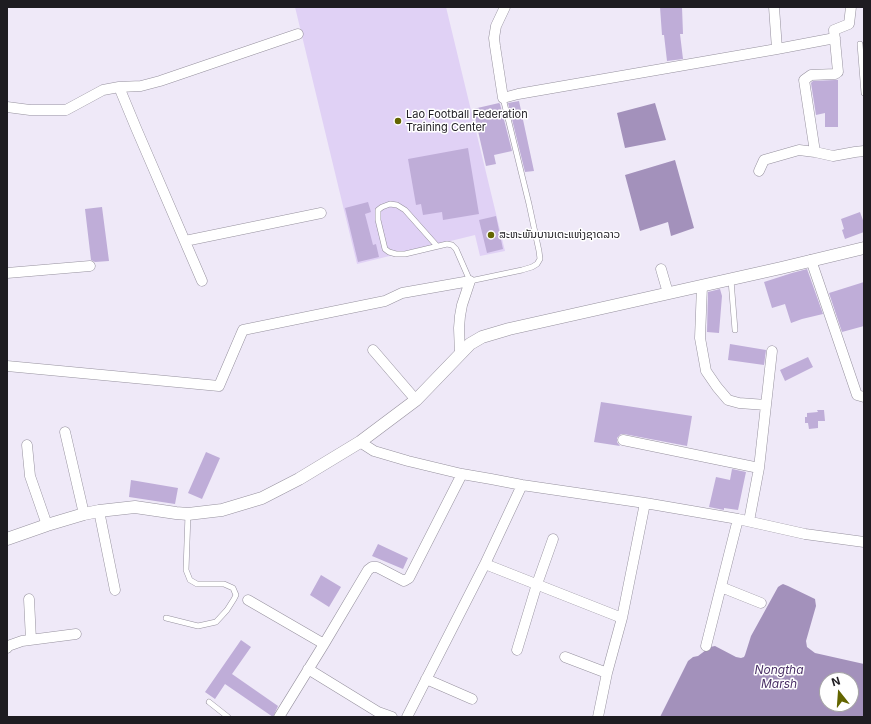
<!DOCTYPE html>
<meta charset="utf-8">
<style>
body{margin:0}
#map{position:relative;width:871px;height:724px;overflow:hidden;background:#efe9f8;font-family:Inter,sans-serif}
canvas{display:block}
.frame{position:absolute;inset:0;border:8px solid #1e1c21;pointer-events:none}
.north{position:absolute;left:819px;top:672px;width:40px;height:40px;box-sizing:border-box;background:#fff;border:1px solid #a5a4a6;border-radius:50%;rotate:343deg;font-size:11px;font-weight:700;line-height:16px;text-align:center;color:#1e1c21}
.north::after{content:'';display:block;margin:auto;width:14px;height:18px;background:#636500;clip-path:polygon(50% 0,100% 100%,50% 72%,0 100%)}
</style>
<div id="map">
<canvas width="871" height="724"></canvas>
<div class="frame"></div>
<div class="north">N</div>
</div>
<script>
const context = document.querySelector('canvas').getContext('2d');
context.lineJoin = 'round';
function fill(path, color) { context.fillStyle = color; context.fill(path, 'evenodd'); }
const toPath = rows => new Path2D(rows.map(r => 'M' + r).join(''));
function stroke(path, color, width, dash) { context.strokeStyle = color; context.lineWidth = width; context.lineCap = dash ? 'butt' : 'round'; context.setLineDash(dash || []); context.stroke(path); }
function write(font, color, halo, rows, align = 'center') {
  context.font = font + ' Inter,"Noto Sans Lao",sans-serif'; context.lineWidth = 3; context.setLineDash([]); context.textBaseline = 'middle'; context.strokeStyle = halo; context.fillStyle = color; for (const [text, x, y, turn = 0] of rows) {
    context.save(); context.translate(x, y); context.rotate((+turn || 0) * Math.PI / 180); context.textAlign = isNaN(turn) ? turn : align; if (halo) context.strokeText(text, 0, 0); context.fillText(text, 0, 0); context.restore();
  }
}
const green = toPath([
 [295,7,446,7,505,251,480,256,475,235,357,264]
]);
const water = toPath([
 [655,103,666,140,625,148,617,113],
 [675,160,694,228,671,236,668,222,640,231,625,175],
 [783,584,788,586,815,599,816,606,806,641,807,647,815,653,864,664,864,717,660,717,688,661,693,657,698,656,710,647,715,646,736,657,741,658,744,657,745,655,751,636,778,587,781,585],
 [827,680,851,680,851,704,827,704]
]);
const building = toPath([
 [660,7,682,7,683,34,680,34,683,59,667,61,664,35,662,35],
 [835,80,838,80,838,127,825,127,825,113,816,115,811,83,813,81],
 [519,101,534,171,525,172,508,103],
 [499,103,500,104,512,151,494,155,496,164,486,166,473,109],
 [468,148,479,214,443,220,442,212,423,215,421,204,416,205,408,159],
 [368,202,371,212,365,214,373,245,376,244,379,257,358,262,345,208],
 [102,207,109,261,95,262,91,260,85,209],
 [860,212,864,223,864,232,845,239,842,230,844,229,841,219],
 [496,216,503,249,487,253,479,220],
 [807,269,823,314,802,319,791,323,785,304,772,308,764,282,792,273],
 [864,282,864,326,842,332,829,293],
 [720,289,722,296,719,333,707,332,708,292],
 [730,344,766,350,764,365,728,360],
 [808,357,813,367,785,381,780,370],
 [601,402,692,416,687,446,624,434,621,434,617,438,617,442,620,446,594,442],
 [817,410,824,410,825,421,818,421,818,428,809,429,808,423,805,423,805,417,807,417,807,413,818,412],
 [206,452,220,458,202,499,188,493],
 [732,469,746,472,738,510,724,508,724,510,709,507,716,477,730,480],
 [131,480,178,488,175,504,129,497],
 [378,544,408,558,403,569,372,556],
 [321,575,341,587,329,607,310,595],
 [241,640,251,647,232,674,278,706,273,717,225,684,215,699,205,692]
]);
const service = toPath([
 [860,44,864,93],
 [437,246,405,210,397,205,390,204,382,207,378,210,378,220,385,249,389,252,396,254,405,254,447,244,452,245,456,249,470,281,522,270,532,267,537,264,540,259,539,251,529,204,503,98],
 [731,280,735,330],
 [166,618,198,626,216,622,227,610,234,599,236,595,233,588,224,584,197,584,190,580,186,570,188,514],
 [209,702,228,717]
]);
const minor = toPath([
 [505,7,496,26,494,38,495,46,503,98,518,94,777,49,835,38],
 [774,7,777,49],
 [119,87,136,128,202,281],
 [7,107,30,110,66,110,103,90,119,87,141,86,160,81,298,34],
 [815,152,804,80,811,75,835,74,838,72,834,30,849,24,851,7],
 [759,171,764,160,799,150,815,152,833,156,855,152,864,151],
 [185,241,321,213],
 [811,260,857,395,864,397],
 [661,269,668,293],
 [7,273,90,266],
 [702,286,700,338,706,371,717,387,728,400,739,403,766,405],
 [373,350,416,400],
 [7,366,219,386,243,330,385,301,402,293,470,281,462,305,460,316,459,328,460,354],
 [65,432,84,514],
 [623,440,759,468],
 [360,442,374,451,408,461,462,474,491,479,522,485,645,503,738,519,805,534,864,542],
 [27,445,30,476,47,525],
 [99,511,115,590],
 [749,521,759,468,772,351],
 [485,564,622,618],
 [721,587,761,603],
 [29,599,31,640],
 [248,600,324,644],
 [706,646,738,519],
 [7,648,8,646,22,641,76,634],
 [517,650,537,584,553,539],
 [565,657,607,673],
 [308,669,378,712,392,717],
 [426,679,472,699],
 [279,717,324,644,368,570,372,567,377,567,404,581,409,578,462,474],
 [407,717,485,564,522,485],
 [598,717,607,673,622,618,645,503]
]);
const tertiary = toPath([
 [7,539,47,525,84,514,99,511,135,507,176,513,188,514,222,510,262,498,299,479,360,442,416,400,470,344,482,337,509,329,781,268,864,248]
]);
const markers = [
 [398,121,4,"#636500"],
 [491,235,4,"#636500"]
];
const poiNames = [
 ["Lao Football Federation",406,115],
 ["Training Center",406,128],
 ["ສະຫະພັນບານເຕະແຫ່ງຊາດລາວ",499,235]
];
const waterNames = [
 ["Nongtha",779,670],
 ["Marsh",779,684]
];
fill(green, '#e0d1f5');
fill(water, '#a391bb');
fill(building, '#bfadd8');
stroke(service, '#96919e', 6);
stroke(minor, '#96919e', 11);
stroke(tertiary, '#96919e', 13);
stroke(service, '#fff', 5);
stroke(minor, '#fff', 10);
stroke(tertiary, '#fff', 12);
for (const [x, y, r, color] of markers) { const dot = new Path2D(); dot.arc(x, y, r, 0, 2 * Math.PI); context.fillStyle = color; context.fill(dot); stroke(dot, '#fff', 1.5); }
write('11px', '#1e1c21', '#fff', poiNames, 'left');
write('italic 12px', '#4a2f66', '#fff', waterNames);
</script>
